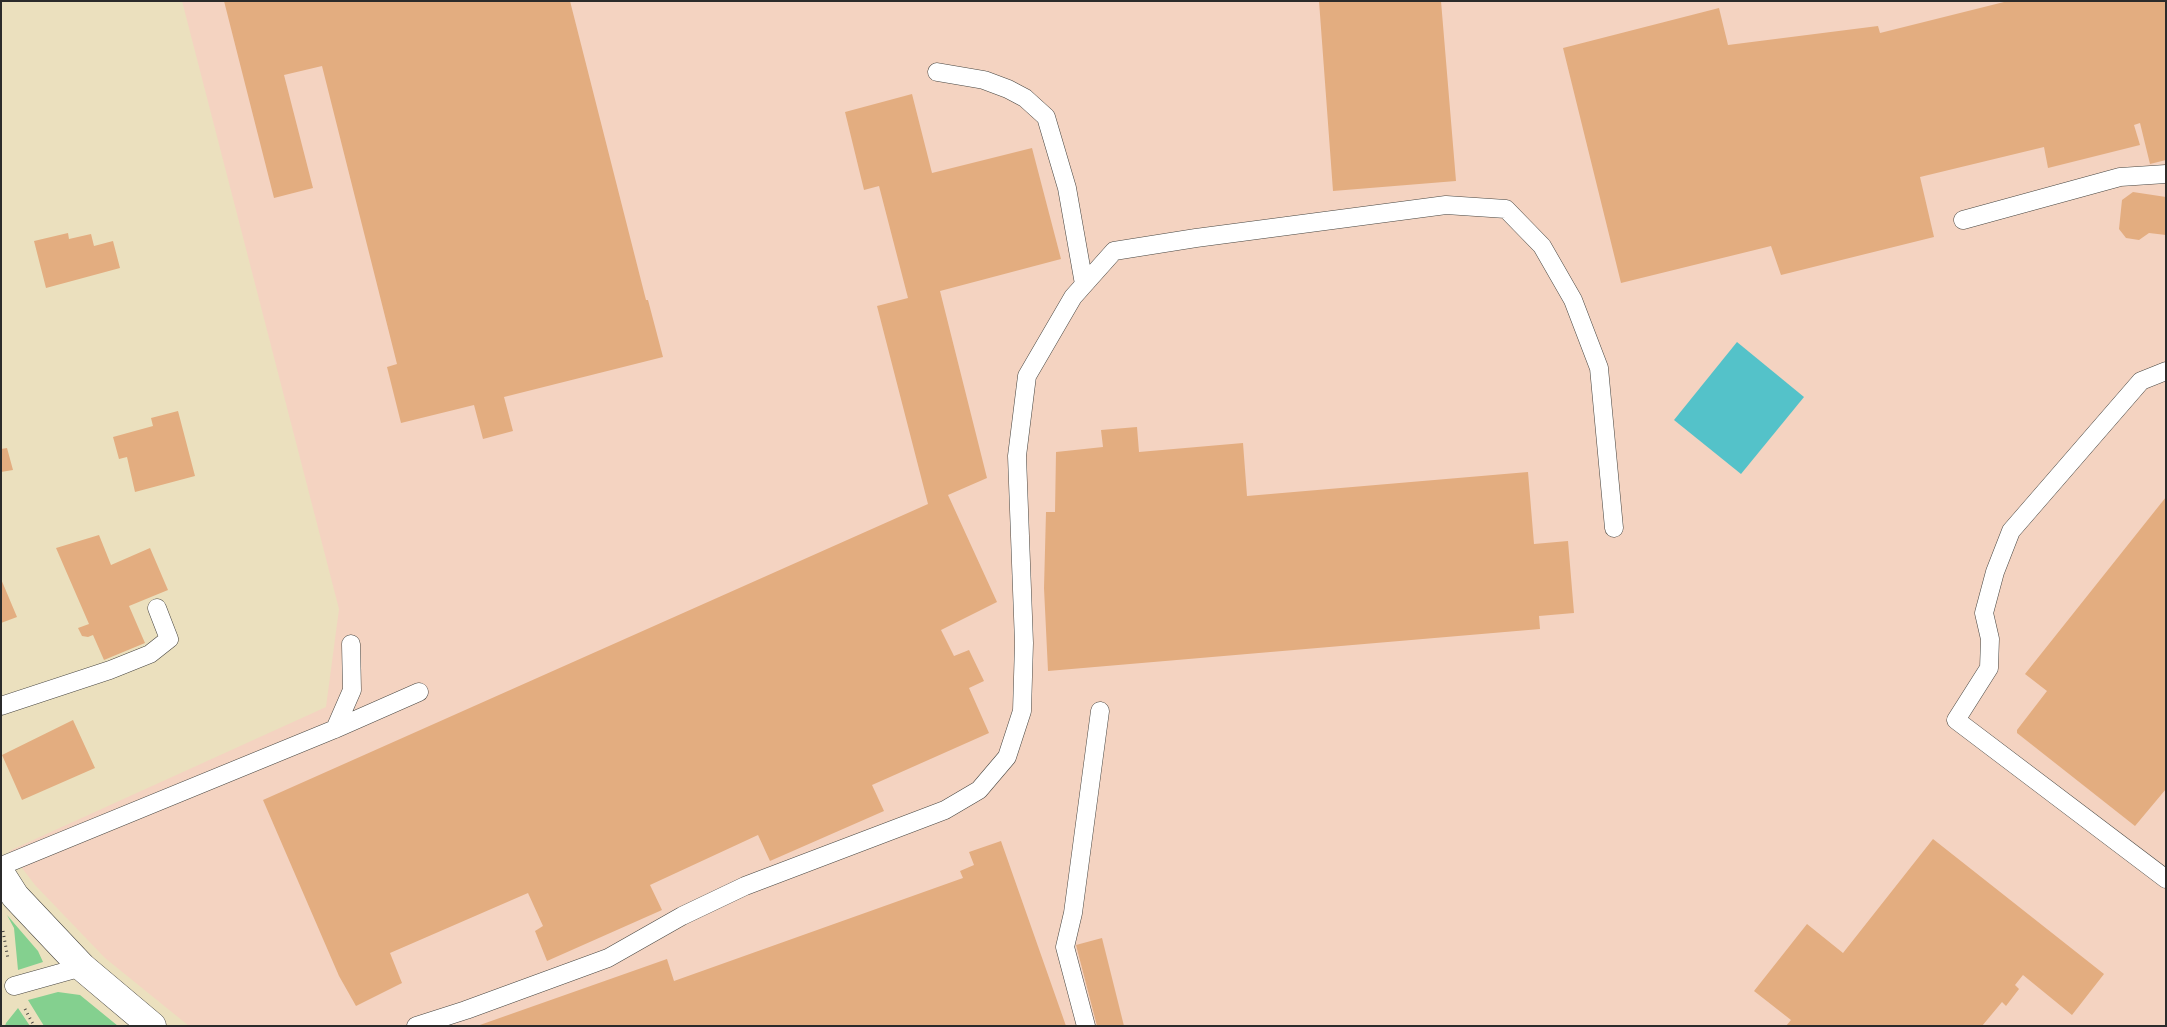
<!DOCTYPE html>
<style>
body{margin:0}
#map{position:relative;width:2167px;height:1027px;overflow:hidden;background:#ebe0be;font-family:"IM FELL French Canon",serif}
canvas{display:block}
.frame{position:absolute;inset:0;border:2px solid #2b2b2b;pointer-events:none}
</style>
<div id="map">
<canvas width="2167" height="1027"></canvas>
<div class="frame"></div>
</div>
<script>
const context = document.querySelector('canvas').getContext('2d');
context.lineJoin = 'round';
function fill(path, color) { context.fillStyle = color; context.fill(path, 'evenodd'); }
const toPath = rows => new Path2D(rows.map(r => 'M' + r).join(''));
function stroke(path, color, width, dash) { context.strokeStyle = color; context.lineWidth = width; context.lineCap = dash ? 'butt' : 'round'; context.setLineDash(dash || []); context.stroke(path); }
const built = toPath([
 [182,1,2166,1,2166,1026,189,1026,105,958,35,885,9,851,326,707,339,609]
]);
const green = toPath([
 [7,915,38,951,43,962,18,970,14,928],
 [58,992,80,995,118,1026,44,1026,28,1000],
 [18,1008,30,1026,5,1026,6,1023]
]);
const water = toPath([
 [1737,342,1804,397,1741,474,1674,420]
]);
const building = toPath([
 [224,1,570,1,646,300,648,300,663,357,504,397,513,431,483,439,474,405,401,423,387,367,397,364,322,66,284,75,313,188,274,198],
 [1319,1,1441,1,1456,181,1333,191],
 [2008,1,2166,1,2166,160,2150,164,2140,123,2134,125,2140,145,2048,168,2044,147,1920,177,1934,237,1781,275,1771,246,1621,283,1563,48,1719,8,1728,45,1878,26,1880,33],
 [912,94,932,173,1032,148,1061,259,940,291,987,478,948,495,997,602,941,630,954,656,969,650,984,681,969,688,989,733,872,785,884,811,770,861,758,835,650,885,662,910,547,961,535,931,543,926,528,893,390,953,402,983,356,1006,339,976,263,800,928,504,877,306,908,298,879,186,864,190,845,112],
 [2133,192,2166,197,2166,235,2149,233,2139,240,2126,238,2119,229,2122,200],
 [68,233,69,239,91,234,94,246,113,241,120,268,46,288,34,241],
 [178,411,195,476,135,492,127,457,119,459,113,437,153,426,151,418],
 [1137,427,1139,452,1243,443,1247,496,1528,472,1534,544,1568,541,1574,613,1539,616,1540,629,1048,671,1044,588,1046,512,1055,512,1056,452,1103,447,1101,430],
 [7,448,13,470,1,472,1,449],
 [2166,497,2166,789,2135,826,2017,733,2017,730,2047,691,2025,674],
 [99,535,111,565,150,548,168,590,129,606,145,643,104,660,93,635,88,637,82,636,78,628,89,624,56,548],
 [1,579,17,617,1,623],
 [73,720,95,768,22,800,2,755],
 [1933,839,2104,974,2072,1015,2023,975,2015,985,2019,989,2006,1006,2002,1002,1982,1026,1786,1026,1791,1020,1754,991,1807,924,1843,953],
 [1001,841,1066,1026,477,1026,667,959,674,981,963,878,960,871,974,865,969,852],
 [1102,938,1124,1026,1097,1026,1076,945]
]);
const path = toPath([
 [3,931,8,959],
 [25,1009,34,1026]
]);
const service = toPath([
 [937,72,984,80,1008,89,1025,98,1046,117,1067,188,1084,284],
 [1963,220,2120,177,2166,174],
 [2166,371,2141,381,2011,531,1995,572,1984,613,1990,639,1989,668,1956,720,2166,879],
 [1,706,110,670,150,654,169,639,157,608],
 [335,729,352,690,351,644],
 [1,866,335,729,419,692],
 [14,986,82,967],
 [416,1026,466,1010,608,958,682,916,745,886,945,810,979,790,1007,757,1022,711,1024,643,1017,456,1027,376,1073,297,1114,251,1196,238,1446,205,1506,209,1542,246,1573,300,1599,368,1614,528],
 [1086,1026,1065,947,1073,913,1100,711]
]);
const minor = toPath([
 [1,874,15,896,82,967,152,1026]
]);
fill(built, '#f4d3c1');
fill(green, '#84d08f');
fill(water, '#54c2c9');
fill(building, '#e3ad80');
stroke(service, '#484641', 19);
stroke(minor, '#484641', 29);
stroke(path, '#484641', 3, [1, 4]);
stroke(service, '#fff', 18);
stroke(minor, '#fff', 28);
</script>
